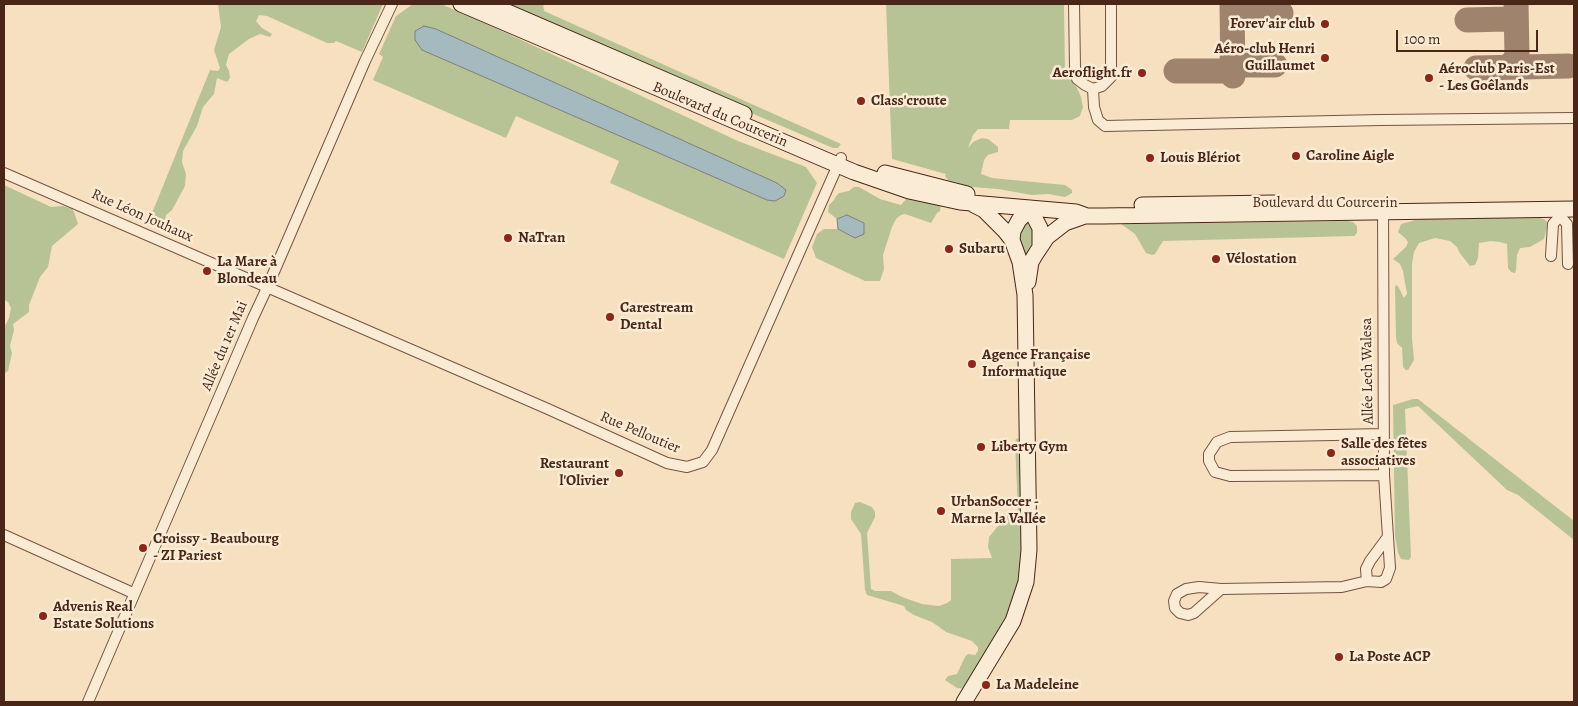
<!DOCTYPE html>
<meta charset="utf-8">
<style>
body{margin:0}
#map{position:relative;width:1578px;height:706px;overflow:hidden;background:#f7e0bf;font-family:Alegreya,serif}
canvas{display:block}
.frame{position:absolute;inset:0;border:5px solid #4a2618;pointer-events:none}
.scale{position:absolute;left:1396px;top:30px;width:142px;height:22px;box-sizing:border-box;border:2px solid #4a2618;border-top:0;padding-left:6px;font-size:15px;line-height:18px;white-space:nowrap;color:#4a2618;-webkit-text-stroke:4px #faebd5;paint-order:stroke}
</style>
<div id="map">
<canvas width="1578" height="706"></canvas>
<div class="frame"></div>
<div class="scale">100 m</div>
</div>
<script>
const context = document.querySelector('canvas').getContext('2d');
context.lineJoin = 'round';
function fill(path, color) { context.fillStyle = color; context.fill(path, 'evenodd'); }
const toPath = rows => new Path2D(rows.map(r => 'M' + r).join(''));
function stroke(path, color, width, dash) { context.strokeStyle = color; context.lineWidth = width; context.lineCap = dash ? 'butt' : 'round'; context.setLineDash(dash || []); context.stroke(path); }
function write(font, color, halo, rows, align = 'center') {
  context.font = font + ' Alegreya,serif'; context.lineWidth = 5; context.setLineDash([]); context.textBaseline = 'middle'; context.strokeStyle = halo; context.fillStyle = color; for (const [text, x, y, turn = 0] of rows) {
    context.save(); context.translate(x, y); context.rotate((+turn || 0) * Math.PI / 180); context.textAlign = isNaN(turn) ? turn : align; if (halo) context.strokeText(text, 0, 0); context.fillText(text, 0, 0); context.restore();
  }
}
const green = toPath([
 [218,4,383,4,362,52,336,41,334,43,327,43,267,16,259,15,256,21,262,28,272,34,270,37,260,34,249,39,229,54,226,65,229,71,230,78,227,82,217,78,214,94,203,107,197,126,183,151,182,162,186,174,185,186,172,210,166,215,164,230,148,223,210,70,218,71,220,68,214,50,221,27],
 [413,4,441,4,502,31,738,141,806,167,817,183,784,259,610,183,619,161,516,116,506,138,373,80,383,57,379,54,396,16],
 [496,4,543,4,544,11,841,144,838,148,833,148],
 [886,4,1064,4,1065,73,1077,88,1081,97,1083,107,1080,116,1072,120,1010,120,1009,129,978,129,973,135,968,148,973,142,982,138,988,139,998,147,998,152,988,155,984,160,981,174,992,178,1065,185,1072,190,1072,193,1065,197,1048,194,1032,195,998,189,972,187,948,180,945,176,946,174,892,159],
 [4,185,51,207,63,206,72,209,74,212,78,224,52,246,48,267,40,277,29,305,29,312,13,324,14,330,10,346,12,353,8,371,5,373,4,328,9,318,11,308,8,302,4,300],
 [854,187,859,187,880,199,901,205,909,196,941,204,940,211,937,213,931,223,905,214,901,215,896,219,892,227,883,255,884,269,880,281,865,281,816,258,812,247,817,234,824,229,838,229,855,238,847,215,837,219,828,212,829,205,834,200,836,196,839,193,849,191],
 [1536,217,1544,219,1548,223,1544,239,1530,247,1520,248,1517,255,1516,270,1515,273,1511,272,1508,268,1507,244,1500,242,1491,241,1479,243,1478,258,1475,265,1470,266,1459,252,1457,247,1450,241,1435,238,1419,243,1414,252,1412,264,1412,338,1414,360,1408,370,1406,370,1403,367,1402,348,1397,343,1396,337,1395,287,1396,285,1398,286,1404,298,1407,294,1403,271,1400,264,1393,259,1406,247,1408,242,1405,238,1398,232,1401,224,1419,219],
 [1026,218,1036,234,1028,261,1017,238],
 [1348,221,1353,222,1357,226,1357,233,1354,236,1163,241,1155,254,1152,255,1146,253,1135,234,1121,224],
 [1413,399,1418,399,1574,521,1574,540,1518,495,1507,490,1418,406,1405,409,1411,557,1409,560,1401,559,1398,553,1395,536,1393,405],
 [1020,438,1023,440,1024,536,1020,583,1009,616,966,689,957,688,945,680,948,676,957,674,965,657,968,654,975,655,978,651,978,647,972,641,946,632,932,622,914,615,906,610,904,606,867,595,865,590,861,534,851,519,851,512,855,503,860,502,872,507,875,512,875,517,867,533,871,589,875,591,891,591,902,597,922,604,939,606,947,603,951,600,951,559,992,558,988,547,989,537,1009,513,1018,510,1015,443,1016,439]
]);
const water = toPath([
 [424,26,436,29,777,183,786,190,784,196,775,201,767,200,422,50,415,40,415,31,424,26],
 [847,215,864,223,864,234,855,238,838,229,837,219,847,215]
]);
const taxiway = toPath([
 [1232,4,1233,76],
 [1232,4,1236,9,1242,12,1281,13],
 [1467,20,1507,19,1513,16,1516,9],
 [1233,53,1236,61,1243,65,1275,65],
 [1507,67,1514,62,1517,55,1516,4],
 [1476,68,1568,66],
 [1176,71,1224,71,1231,66,1233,53]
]);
const street = toPath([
 [1074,4,1075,67,1077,79,1085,85,1093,89,1102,86,1111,77,1111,4],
 [1093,89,1094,107,1098,120,1105,126,1380,120,1574,118],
 [4,173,548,409,667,463,687,467,703,462,712,450,841,158],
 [1383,204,1384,475,1390,568,1386,579,1381,582,1367,581,1366,569,1370,561,1387,538],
 [1551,256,1553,224,1560,216,1567,224,1568,264],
 [1384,434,1230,437,1217,442,1209,454,1209,461,1215,472,1230,476,1384,475],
 [4,535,133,593],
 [1221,589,1194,613,1188,615,1180,613,1175,608,1174,601,1177,594,1186,589,1199,587,1221,589,1342,587,1367,581],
 [88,702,253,318,267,288,365,61,392,4]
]);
const secondary = toPath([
 [461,4,854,172,909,191,960,202,1076,212,1087,216,1102,216,1574,209],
 [489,4,744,114],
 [885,173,967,194],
 [1142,205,1274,203],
 [1030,209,1040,228,1040,245],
 [1012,240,1013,231,1019,220,1030,209],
 [1028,282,1031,262,1035,255,1047,237,1065,223,1085,216],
 [964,702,1013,621,1026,582,1029,550,1025,295,1020,262,1012,240,1005,231,984,210,974,205]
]);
const markers = [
 [1325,24,5,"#8f2418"],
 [1325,58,5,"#8f2418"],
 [1142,73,5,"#8f2418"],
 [1429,78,5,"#8f2418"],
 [861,101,5,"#8f2418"],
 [1296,156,5,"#8f2418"],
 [1150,158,5,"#8f2418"],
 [508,238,5,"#8f2418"],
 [949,249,5,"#8f2418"],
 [1216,259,5,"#8f2418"],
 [207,271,5,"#8f2418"],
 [610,317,5,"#8f2418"],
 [972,364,5,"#8f2418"],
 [981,447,5,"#8f2418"],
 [1331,453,5,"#8f2418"],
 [619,473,5,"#8f2418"],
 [941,511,5,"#8f2418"],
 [143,548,5,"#8f2418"],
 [43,616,5,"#8f2418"],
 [1339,657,5,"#8f2418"],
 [986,685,5,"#8f2418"]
];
const poiNames = [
 ["Forev'air club",1315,24,"right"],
 ["Aéro-club Henri",1315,49,"right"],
 ["Guillaumet",1315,66,"right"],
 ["Aéroclub Paris-Est",1439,69],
 ["- Les Goêlands",1439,86],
 ["Aeroflight.fr",1132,73,"right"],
 ["Class'croute",871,101],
 ["Caroline Aigle",1306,156],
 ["Louis Blériot",1160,158],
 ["NaTran",518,238],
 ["Subaru",959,249],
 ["Vélostation",1226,259],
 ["La Mare à",217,262],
 ["Blondeau",217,279],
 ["Carestream",620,308],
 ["Dental",620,325],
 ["Agence Française",982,355],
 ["Informatique",982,372],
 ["Salle des fêtes",1341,444],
 ["associatives",1341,461],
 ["Liberty Gym",991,447],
 ["Restaurant",609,464,"right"],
 ["l'Olivier",609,481,"right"],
 ["UrbanSoccer -",951,502],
 ["Marne la Vallée",951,519],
 ["Croissy - Beaubourg",153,539],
 ["- ZI Pariest",153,556],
 ["Advenis Real",53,607],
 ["Estate Solutions",53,624],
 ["La Poste ACP",1349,657],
 ["La Madeleine",996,685]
];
const streetNames = [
 ["Boulevard du Courcerin",720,115,23],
 ["Boulevard du Courcerin",1325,203],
 ["Rue Léon Jouhaux",142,216,24],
 ["Allée du 1er Mai",225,346,-67],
 ["Allée Lech Walesa",1368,371,-91],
 ["Rue Pelloutier",640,433,23]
];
fill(green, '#b8c395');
fill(water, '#a4babe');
stroke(water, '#807f7c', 1);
stroke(taxiway, '#a0836c', 25);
stroke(street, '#755442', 12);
stroke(secondary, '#4a2618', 17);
stroke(street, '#faebd5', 10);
stroke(secondary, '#faebd5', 15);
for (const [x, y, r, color] of markers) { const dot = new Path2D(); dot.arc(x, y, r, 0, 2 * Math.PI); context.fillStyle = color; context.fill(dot); stroke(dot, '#faebd5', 2); }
write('bold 15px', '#4a2618', '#faebd5', poiNames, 'left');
write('15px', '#4a2618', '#faebd5', streetNames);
</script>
